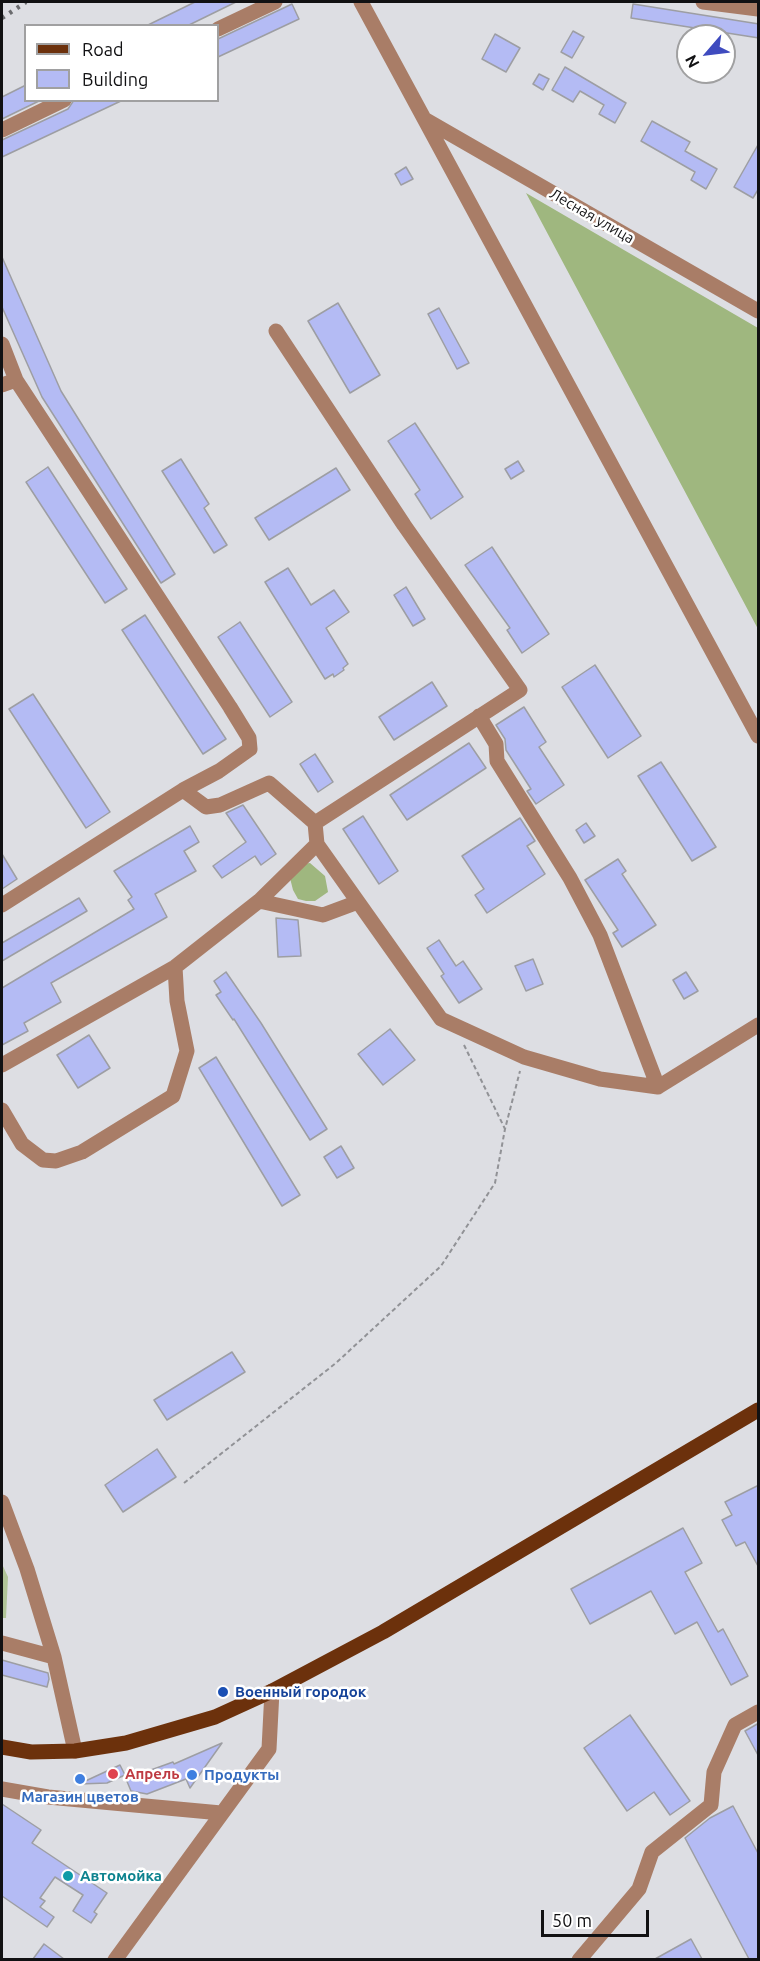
<!DOCTYPE html>
<meta charset="utf-8">
<style>
body{margin:0}
#map{position:relative;width:760px;height:1961px;overflow:hidden;background:#dddee3;font-family:Ubuntu,sans-serif}
canvas{display:block}
.frame{position:absolute;inset:0;border:3px solid #111113;pointer-events:none}
.legend{position:absolute;left:24px;top:24px;width:195px;height:78px;box-sizing:border-box;background:#fff;border:2px solid #a0a0a1;margin:0;padding:8px 10px;list-style:none;font-size:18px;color:#111113}
.legend li{display:flex;align-items:center;gap:12px;height:30px}
.legend b{width:30px;border:2px solid #a0a0a1}
.north{position:absolute;left:676px;top:24px;width:60px;height:60px;box-sizing:border-box;background:#fff;border:2px solid #a0a0a1;border-radius:50%;rotate:242deg;font-size:16px;font-weight:700;line-height:24px;text-align:center;color:#111113}
.north::after{content:'';display:block;margin:auto;width:21px;height:27px;background:#3f4bbf;clip-path:polygon(50% 0,100% 100%,50% 72%,0 100%)}
.scale{position:absolute;left:541px;top:1910px;width:108px;height:27px;box-sizing:border-box;border:3px solid #111113;border-top:0;padding-left:8px;font-size:18px;line-height:21px;white-space:nowrap;color:#111113;-webkit-text-stroke:4px #fff;paint-order:stroke}
</style>
<div id="map">
<canvas width="760" height="1961"></canvas>
<div class="frame"></div>
<ul class="legend">
<li><b style="height:8px;background:#6c310c"></b>Road</li>
<li><b style="height:16px;background:#b4bbf4"></b>Building</li>
</ul>
<div class="north">N</div>
<div class="scale">50 m</div>
</div>
<script>
const context = document.querySelector('canvas').getContext('2d');
context.lineJoin = 'round';
function fill(path, color) { context.fillStyle = color; context.fill(path, 'evenodd'); }
const toPath = rows => new Path2D(rows.map(r => 'M' + r).join(''));
function stroke(path, color, width, dash) { context.strokeStyle = color; context.lineWidth = width; context.lineCap = dash ? 'butt' : 'round'; context.setLineDash(dash || []); context.stroke(path); }
function write(font, color, halo, rows, align = 'center') {
  context.font = font + ' Ubuntu,sans-serif'; context.lineWidth = 5; context.setLineDash([]); context.textBaseline = 'middle'; context.strokeStyle = halo; context.fillStyle = color; for (const [text, x, y, turn = 0] of rows) {
    context.save(); context.translate(x, y); context.rotate((+turn || 0) * Math.PI / 180); context.textAlign = isNaN(turn) ? turn : align; if (halo) context.strokeText(text, 0, 0); context.fillText(text, 0, 0); context.restore();
  }
}
const green = toPath([
 [2,1564,8,1577,6,1618,2,1618]
]);
const forest = toPath([
 [526,193,758,328,758,629],
 [310,863,325,876,328,892,315,901,306,901,298,899,293,890,290,878,301,864]
]);
const building = toPath([
 [195,2,236,2,187,26,146,26,195,2],
 [292,4,299,19,218,57,218,39,292,4],
 [633,4,759,24,759,38,631,18,633,4],
 [573,31,584,37,572,58,561,52,573,31],
 [495,34,520,48,506,72,482,59,495,34],
 [565,67,626,103,615,123,599,114,604,105,580,91,573,102,552,90,565,67],
 [539,74,549,79,543,90,533,84,539,74],
 [26,85,26,100,41,100,2,119,2,97,26,85],
 [74,100,123,100,2,157,2,140,68,109,74,100],
 [652,121,690,142,685,151,717,169,706,189,691,180,695,172,641,141,652,121],
 [759,143,759,188,753,198,734,187,759,143],
 [406,167,413,179,401,185,395,174,406,167],
 [2,257,61,391,175,574,161,583,42,397,2,307,2,257],
 [338,303,380,375,350,393,308,321,338,303],
 [439,308,469,363,457,369,428,314,439,308],
 [415,423,463,497,431,519,415,494,420,490,388,441,415,423],
 [181,459,209,504,204,508,227,545,214,553,162,471,181,459],
 [518,461,524,471,511,479,505,469,518,461],
 [48,467,127,589,105,603,26,482,48,467],
 [336,468,350,490,269,540,255,518,336,468],
 [492,547,549,634,522,653,507,630,510,628,465,565,492,547],
 [288,568,311,605,334,590,349,612,326,628,348,664,343,668,344,670,334,677,333,674,325,679,265,582,288,568],
 [406,587,425,619,413,626,394,595,406,587],
 [145,615,226,739,203,754,122,630,145,615],
 [240,622,292,702,270,717,218,637,240,622],
 [595,665,641,736,608,758,562,687,595,665],
 [432,682,447,706,394,740,379,717,432,682],
 [33,694,110,812,86,828,9,709,33,694],
 [524,707,546,742,539,747,564,785,536,804,527,791,531,789,506,750,505,739,496,725,524,707],
 [469,743,486,768,407,820,390,795,469,743],
 [315,754,333,782,318,792,300,764,315,754],
 [661,762,716,847,692,861,638,776,661,762],
 [243,805,276,854,261,865,255,856,222,878,213,866,246,842,226,813,243,805],
 [363,816,398,871,379,884,343,829,363,816],
 [520,818,535,841,527,846,545,874,487,913,475,895,484,889,462,856,520,818],
 [586,823,595,836,584,843,576,830,586,823],
 [190,826,199,842,184,851,196,871,155,894,167,917,51,983,61,1002,24,1023,28,1031,2,1045,2,988,134,909,128,900,132,897,114,871,190,826],
 [2,854,17,879,2,889,2,854],
 [618,859,626,871,622,874,656,925,622,947,613,933,618,930,585,880,618,859],
 [79,898,87,911,2,961,2,943,79,898],
 [276,918,298,920,301,956,278,957,276,918],
 [439,940,456,966,463,961,482,989,459,1003,441,976,444,974,427,948,439,940],
 [533,959,543,984,526,991,515,966,533,959],
 [226,972,261,1023,327,1129,310,1140,234,1019,233,1020,216,995,221,992,214,981,226,972],
 [686,972,698,991,684,999,673,980,686,972],
 [390,1029,415,1060,383,1085,358,1054,390,1029],
 [89,1035,110,1068,78,1088,57,1055,89,1035],
 [216,1057,300,1195,282,1206,199,1068,216,1057],
 [341,1146,354,1168,337,1178,324,1157,341,1146],
 [232,1352,245,1372,167,1420,154,1400,232,1352],
 [157,1449,176,1477,123,1512,105,1485,157,1449],
 [759,1485,759,1568,745,1542,736,1546,722,1520,732,1515,725,1502,759,1485],
 [683,1528,702,1563,685,1572,718,1632,723,1629,748,1676,731,1685,697,1622,675,1634,651,1591,590,1624,571,1589,683,1528],
 [2,1660,48,1673,49,1679,47,1687,2,1675,2,1660],
 [630,1715,690,1801,670,1815,654,1792,627,1811,584,1748,630,1715],
 [759,1723,759,1757,745,1731,759,1723],
 [222,1743,190,1788,186,1779,147,1794,131,1791,126,1779,173,1762,174,1764,222,1743],
 [120,1765,125,1775,107,1783,79,1784,120,1765],
 [2,1804,41,1830,32,1843,107,1893,94,1912,97,1914,91,1923,73,1911,83,1895,55,1877,40,1898,45,1901,40,1907,54,1917,47,1927,2,1896,2,1804],
 [733,1806,759,1855,759,1959,749,1959,685,1838,710,1818,733,1806],
 [691,1939,702,1959,655,1959,691,1939],
 [44,1944,64,1959,33,1959,44,1944]
]);
const path = toPath([
 [464,1045,505,1129],
 [184,1483,336,1363,441,1266,495,1183,505,1129,520,1071]
]);
const minor = toPath([
 [361,2,758,736],
 [703,2,758,9],
 [218,29,275,2],
 [426,120,758,311],
 [2,130,64,100],
 [2,344,16,380,230,707,249,738,250,749,219,771,183,790,2,905],
 [2,385,16,380],
 [479,716,496,744,497,761,570,878,600,935,658,1087,758,1025],
 [183,790,206,807,220,805,269,783,315,823,520,690,404,525,276,331],
 [315,823,317,844,441,1019,524,1057,600,1079,658,1087],
 [259,901,323,915,358,902],
 [2,1065,175,967,259,901,317,844],
 [2,1110,22,1144,43,1160,56,1161,82,1152,173,1096,187,1051,177,1001,175,967],
 [2,1502,27,1569,54,1657,75,1751],
 [2,1643,54,1657],
 [2,1789,48,1797,221,1813],
 [115,1960,269,1749,272,1691],
 [579,1960,639,1889,652,1852,711,1805,714,1772,735,1725,758,1712]
]);
const major = toPath([
 [2,1747,31,1752,75,1751,126,1743,215,1717,272,1691,383,1632,758,1410]
]);
const rail = toPath([
 [2,18,26,2]
]);
const markers = [
 [223,1692,6,"#1a4fb4"],
 [113,1774,6,"#e0444e"],
 [192,1775,6,"#3f7fe0"],
 [80,1779,6,"#3f7fe0"],
 [68,1876,6,"#0f9aa8"]
];
const streetNames = [
 ["Лесная улица",592,216,30]
];
const transitNames = [
 ["Военный городок",235,1692]
];
const healthNames = [
 ["Апрель",125,1774]
];
const shopNames = [
 ["Продукты",204,1775],
 ["Магазин цветов",80,1797,"center"]
];
const cultureNames = [
 ["Автомойка",80,1876]
];
fill(green, '#b1c498');
fill(forest, '#9fb77f');
fill(building, '#b4bbf4');
stroke(building, '#9d9ea3', 1.5);
stroke(path, '#919296', 2, [4.5, 3]);
stroke(minor, '#a97d67', 15);
stroke(major, '#6c310c', 15);
stroke(rail, '#6a6b6e', 4.5, [3, 6]);
for (const [x, y, r, color] of markers) { const dot = new Path2D(); dot.arc(x, y, r, 0, 2 * Math.PI); context.fillStyle = color; context.fill(dot); stroke(dot, '#fff', 2); }
write('15px', '#111113', '#fff', streetNames);
write('bold 15px', '#164399', '#fff', transitNames, 'left');
write('bold 15px', '#be3a42', '#fff', healthNames, 'left');
write('bold 15px', '#366cbe', '#fff', shopNames, 'left');
write('bold 15px', '#0d838f', '#fff', cultureNames, 'left');
</script>
